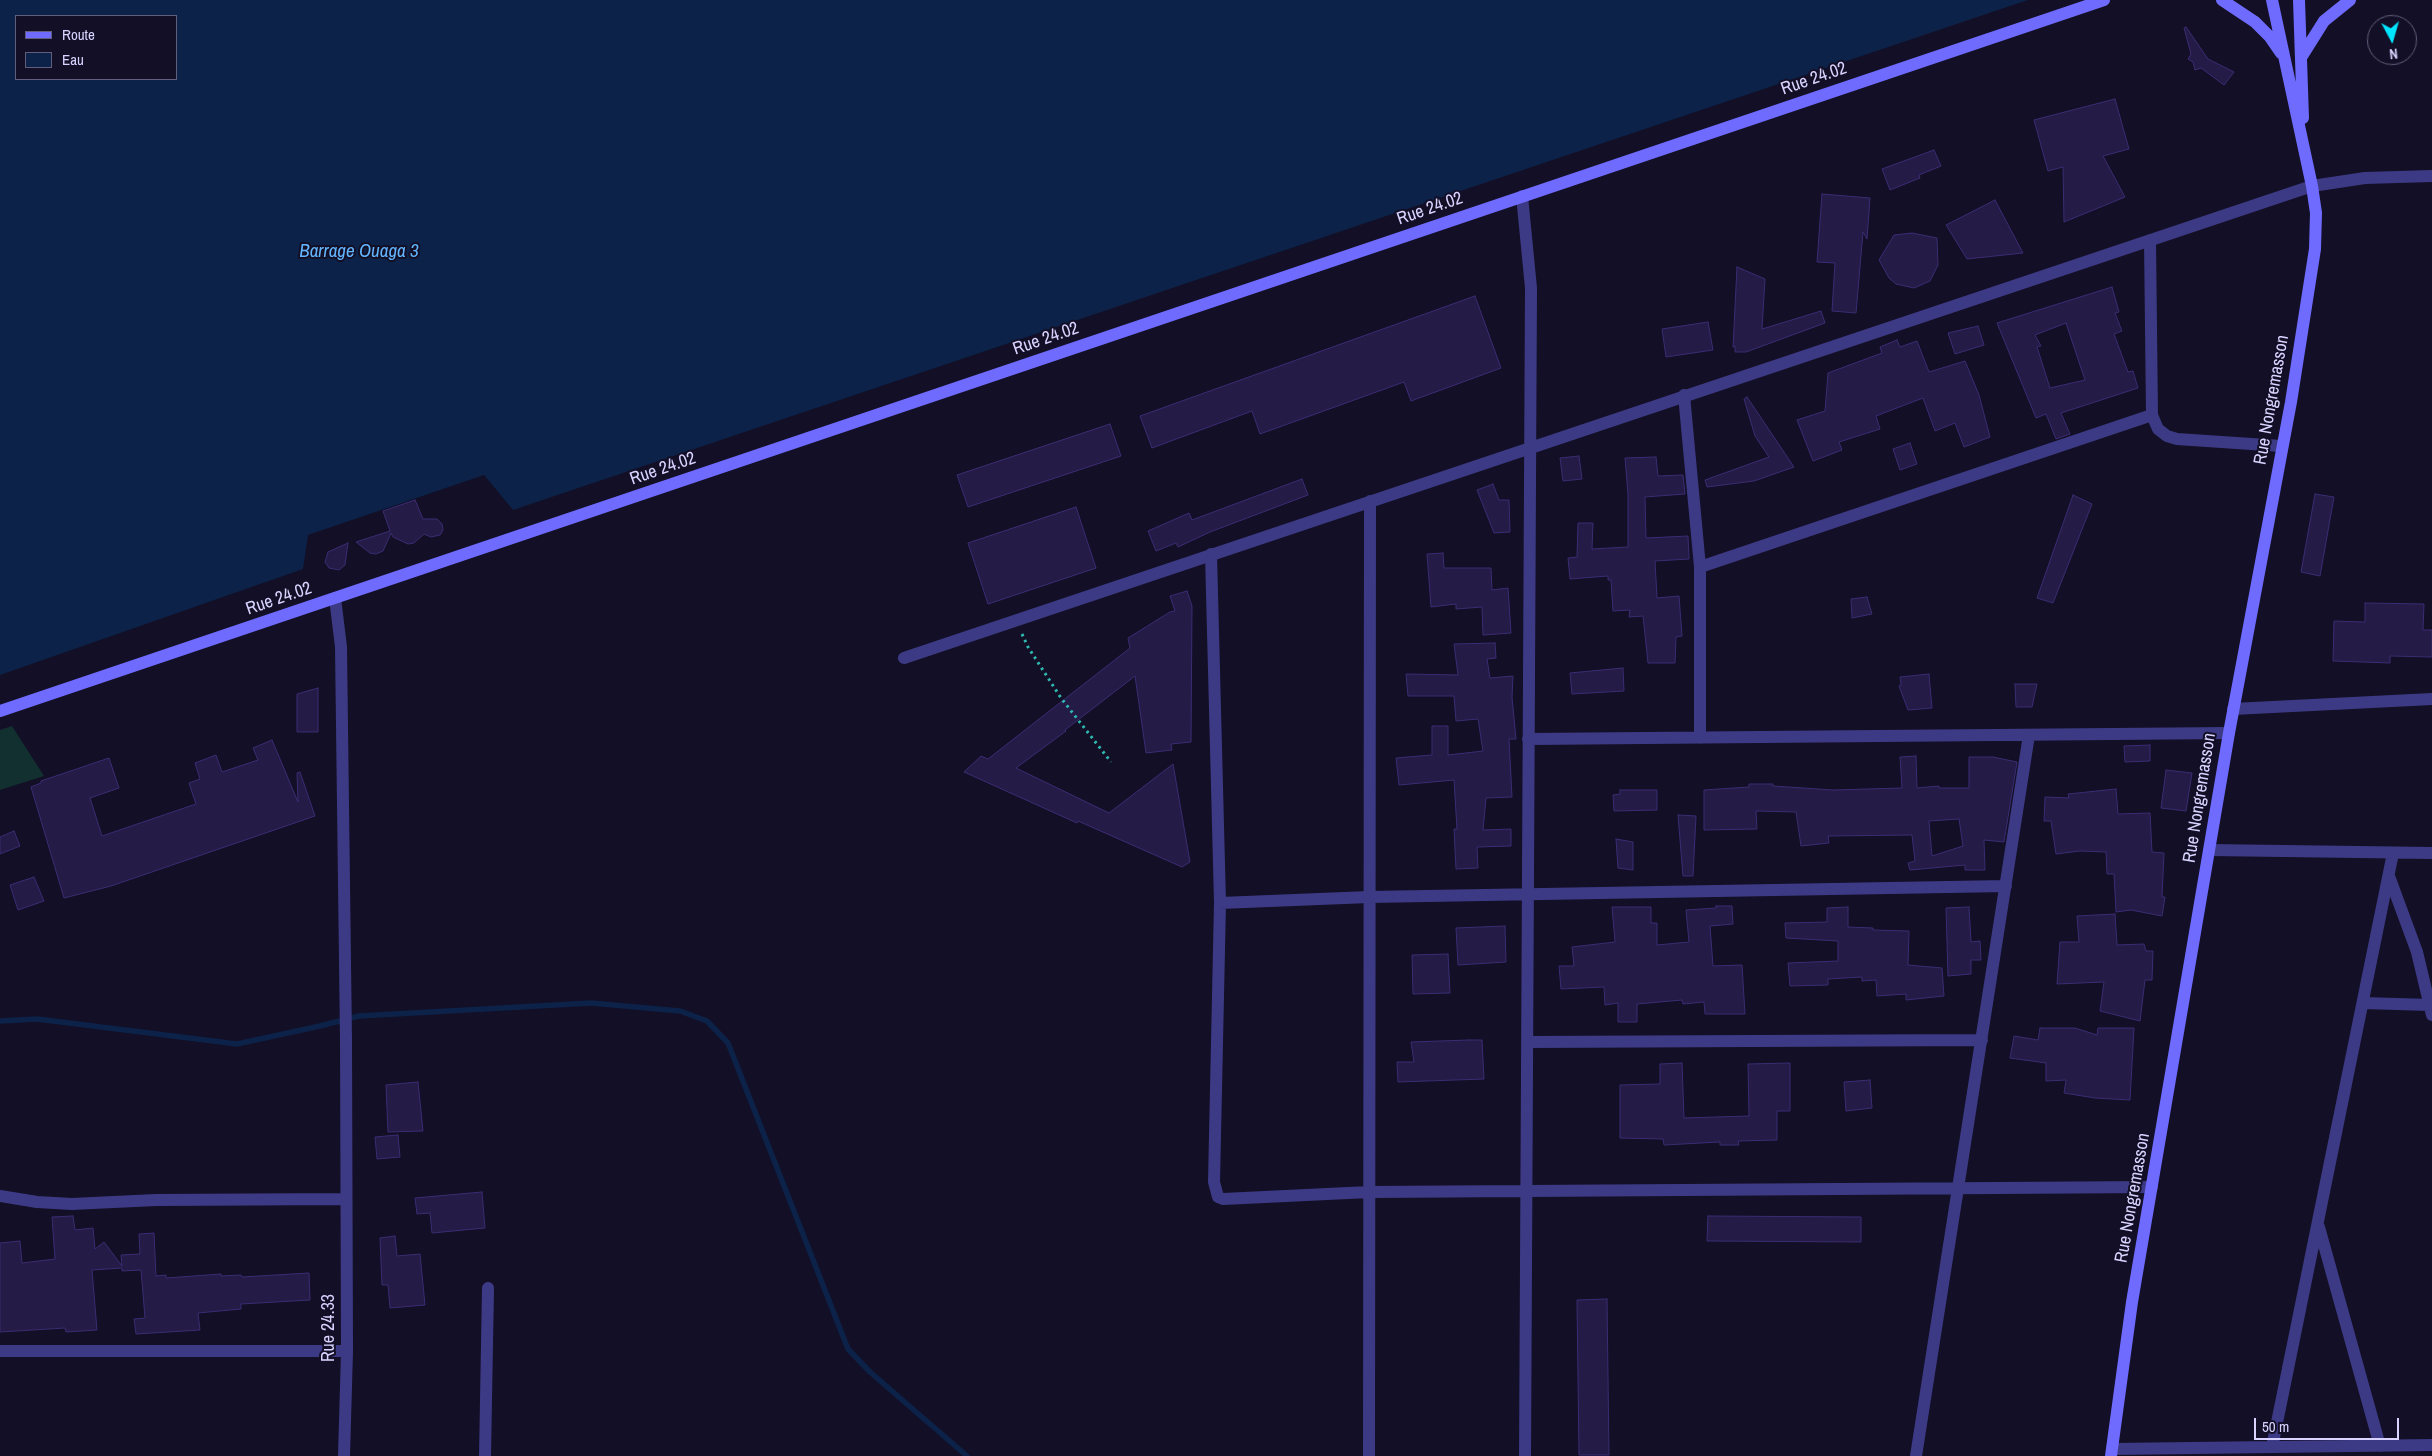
<!DOCTYPE html>
<style>
body{margin:0}
#map{position:relative;width:2432px;height:1456px;overflow:hidden;background:#130f26;font-family:"Archivo Narrow",sans-serif}
canvas{display:block}
.legend{position:absolute;left:15px;top:15px;width:162px;height:65px;box-sizing:border-box;background:#130f26;border:1px solid #625e7d;margin:0;padding:6px 9px;list-style:none;font-size:15px;color:#d9d4ff}
.legend li{display:flex;align-items:center;gap:10px;height:25px}
.legend b{width:25px;border:1px solid #625e7d}
.north{position:absolute;left:2367px;top:15px;width:50px;height:50px;box-sizing:border-box;background:#130f26;border:1px solid #625e7d;border-radius:50%;rotate:174deg;font-size:14px;font-weight:700;line-height:20px;text-align:center;color:#d9d4ff}
.north::after{content:'';display:block;margin:auto;width:18px;height:22px;background:#00e5ff;clip-path:polygon(50% 0,100% 100%,50% 72%,0 100%)}
.scale{position:absolute;left:2254px;top:1418px;width:145px;height:22px;box-sizing:border-box;border:2px solid #d9d4ff;border-top:0;padding-left:6px;font-size:15px;line-height:18px;white-space:nowrap;color:#d9d4ff;-webkit-text-stroke:4px #130f26;paint-order:stroke}
</style>
<div id="map">
<canvas width="2432" height="1456"></canvas>
<ul class="legend">
<li><b style="height:6px;background:#6f6bff"></b>Route</li>
<li><b style="height:14px;background:#0c2248"></b>Eau</li>
</ul>
<div class="north">N</div>
<div class="scale">50 m</div>
</div>
<script>
const context = document.querySelector('canvas').getContext('2d');
context.lineJoin = 'round';
function fill(path, color) { context.fillStyle = color; context.fill(path, 'evenodd'); }
const toPath = rows => new Path2D(rows.map(r => 'M' + r).join(''));
function stroke(path, color, width, dash) { context.strokeStyle = color; context.lineWidth = width; context.lineCap = dash ? 'butt' : 'round'; context.setLineDash(dash || []); context.stroke(path); }
function write(font, color, halo, rows, align = 'center') {
  context.font = font + ' "Archivo Narrow",sans-serif'; context.lineWidth = 4; context.setLineDash([]); context.textBaseline = 'middle'; context.strokeStyle = halo; context.fillStyle = color; for (const [text, x, y, turn = 0] of rows) {
    context.save(); context.translate(x, y); context.rotate((+turn || 0) * Math.PI / 180); context.textAlign = isNaN(turn) ? turn : align; if (halo) context.strokeText(text, 0, 0); context.fillText(text, 0, 0); context.restore();
  }
}
const green = toPath([
 [12,726,44,776,0,790,0,730]
]);
const water = toPath([
 [0,0,2028,0,513,510,484,475,308,535,303,569,0,675],
 [16,16,176,16,176,79,16,79]
]);
const stream = toPath([
 [0,1021,37,1019,237,1044,320,1026,359,1016,591,1003,680,1011,707,1021,728,1043,848,1349,870,1372,967,1456]
]);
const building = toPath([
 [2186,27,2208,59,2234,72,2224,85,2201,68,2195,70,2193,62,2188,59,2191,54,2184,28,2186,27],
 [2115,99,2129,149,2103,156,2125,197,2064,222,2063,167,2048,171,2034,120,2115,99],
 [1934,150,1941,166,1919,175,1920,178,1890,190,1882,169,1934,150],
 [1822,194,1870,198,1867,239,1863,232,1856,313,1832,311,1835,263,1817,262,1822,194],
 [1995,200,2023,253,1967,259,1946,225,1995,200],
 [1912,233,1937,238,1938,265,1930,281,1914,288,1896,284,1889,278,1879,260,1894,235,1912,233],
 [1737,267,1765,279,1762,329,1821,311,1825,323,1746,352,1735,352,1735,346,1733,347,1737,267],
 [2112,287,2119,312,2115,313,2122,331,2114,334,2128,372,2133,371,2138,388,2061,413,2070,434,2056,439,2046,414,2036,418,1997,323,2112,287],
 [2066,323,2085,380,2050,388,2037,347,2041,346,2035,335,2066,323],
 [1475,296,1501,368,1411,401,1404,382,1260,434,1252,411,1152,448,1140,416,1475,296],
 [1708,322,1713,350,1666,357,1662,329,1708,322],
 [1978,326,1984,345,1955,354,1948,333,1978,326],
 [1897,340,1900,347,1917,341,1929,372,1965,361,1979,395,1990,437,1964,447,1955,423,1935,431,1923,398,1876,416,1880,429,1839,442,1842,450,1813,461,1797,420,1825,411,1828,373,1882,353,1880,347,1897,340],
 [1747,397,1794,467,1754,481,1707,487,1705,480,1769,457,1755,436,1744,399,1747,397],
 [1110,424,1121,456,968,507,957,475,1110,424],
 [1910,443,1917,464,1900,470,1893,449,1910,443],
 [1579,456,1582,479,1563,481,1560,458,1579,456],
 [1656,457,1658,476,1683,475,1685,494,1645,497,1646,538,1688,536,1689,559,1655,561,1657,598,1679,596,1682,636,1676,637,1675,663,1648,663,1643,616,1629,617,1630,610,1613,611,1611,580,1608,580,1608,576,1570,579,1568,558,1577,557,1578,523,1593,523,1592,549,1628,547,1628,494,1625,458,1656,457],
 [1302,479,1308,495,1210,532,1178,547,1176,543,1156,551,1148,531,1189,513,1192,520,1302,479],
 [1493,484,1499,500,1509,500,1510,532,1494,533,1477,490,1493,484],
 [2315,494,2334,497,2320,576,2301,572,2315,494],
 [2073,495,2092,504,2053,603,2037,598,2073,495],
 [415,500,423,519,437,519,442,524,443,530,440,535,431,537,424,534,414,543,408,544,393,537,391,533,383,551,376,554,370,553,356,542,390,531,383,511,415,500],
 [1076,507,1096,568,988,604,968,543,1076,507],
 [348,543,345,565,339,570,329,568,325,562,328,552,348,543],
 [1443,553,1444,568,1491,568,1492,590,1508,588,1511,633,1483,635,1482,607,1456,609,1456,604,1431,607,1427,554,1443,553],
 [1187,591,1192,606,1191,742,1171,744,1172,750,1146,753,1135,676,1065,730,1066,731,1016,768,1109,813,1173,764,1190,862,1182,867,1078,821,1077,823,964,772,981,756,988,759,1130,648,1128,638,1170,612,1175,611,1170,596,1187,591],
 [1867,597,1872,614,1852,618,1851,599,1867,597],
 [2365,603,2424,604,2423,630,2432,630,2432,657,2390,656,2390,663,2333,661,2334,621,2365,622,2365,603],
 [1495,643,1496,658,1487,659,1490,678,1513,676,1512,697,1516,739,1509,739,1512,797,1486,798,1483,830,1511,829,1511,846,1477,847,1478,868,1456,869,1454,829,1457,829,1454,780,1399,785,1396,758,1432,755,1432,726,1448,726,1448,755,1483,751,1478,719,1456,721,1454,696,1408,696,1406,674,1458,675,1454,644,1495,643],
 [1623,668,1624,691,1572,694,1570,673,1623,668],
 [1929,674,1932,708,1908,710,1899,686,1901,685,1900,677,1929,674],
 [2015,684,2037,684,2032,707,2016,707,2015,684],
 [318,688,318,732,297,732,297,694,318,688],
 [272,740,298,802,297,773,300,772,315,816,111,886,64,898,31,787,41,783,41,781,109,758,119,788,90,798,102,836,196,804,189,783,200,779,195,763,216,755,222,772,258,760,253,748,272,740],
 [2150,745,2150,761,2125,762,2124,746,2150,745],
 [1916,756,1917,788,1939,786,1939,788,1969,788,1969,757,1993,757,2017,762,2004,842,1984,840,1985,870,1965,870,1965,865,1910,870,1908,863,1915,861,1912,835,1828,836,1829,843,1801,846,1796,812,1756,811,1757,829,1704,830,1704,790,1749,787,1749,784,1773,784,1773,786,1833,790,1902,788,1900,757,1916,756],
 [1959,819,1963,846,1932,856,1929,821,1959,819],
 [2166,770,2192,773,2186,811,2161,808,2166,770],
 [2116,789,2118,814,2150,813,2152,852,2164,853,2162,897,2165,897,2162,916,2131,910,2116,912,2114,874,2107,874,2106,852,2080,851,2056,854,2051,821,2044,821,2045,797,2069,798,2068,794,2116,789],
 [1620,790,1657,790,1657,810,1614,811,1613,795,1620,794,1620,790],
 [1678,815,1696,816,1693,876,1683,876,1678,815],
 [14,831,20,846,0,854,0,837,14,831],
 [1616,839,1633,842,1633,870,1618,868,1616,839],
 [34,877,44,901,18,910,10,885,34,877],
 [1716,906,1732,906,1733,924,1710,926,1713,966,1742,965,1745,1014,1705,1014,1704,1002,1683,1004,1682,1000,1637,1004,1637,1022,1618,1022,1618,1003,1605,1005,1604,987,1561,989,1559,966,1574,966,1572,947,1615,942,1612,907,1651,907,1651,923,1657,923,1657,945,1689,942,1686,910,1716,908,1716,906],
 [1848,907,1848,927,1873,928,1873,930,1909,931,1908,965,1942,968,1944,996,1906,1000,1906,994,1877,996,1876,980,1862,981,1862,977,1828,979,1828,985,1790,986,1788,963,1838,961,1838,941,1786,938,1785,923,1827,922,1827,908,1848,907],
 [1969,907,1971,942,1980,941,1981,960,1971,960,1971,974,1948,976,1946,908,1969,907],
 [2115,914,2117,945,2144,944,2146,951,2153,951,2152,980,2145,980,2140,1021,2100,1011,2104,982,2057,984,2060,942,2079,942,2077,916,2115,914],
 [1505,926,1506,962,1458,965,1456,928,1505,926],
 [1448,954,1450,993,1413,994,1412,955,1448,954],
 [2040,1028,2075,1028,2097,1035,2098,1028,2134,1028,2130,1100,2095,1098,2064,1093,2066,1080,2046,1081,2046,1063,2010,1058,2014,1036,2038,1040,2040,1028],
 [1469,1040,1482,1040,1484,1079,1398,1082,1397,1062,1414,1062,1411,1042,1469,1040],
 [1682,1063,1684,1118,1749,1116,1748,1064,1790,1063,1790,1111,1777,1111,1777,1140,1738,1141,1739,1145,1720,1145,1720,1142,1664,1145,1663,1139,1620,1138,1620,1085,1660,1084,1660,1064,1682,1063],
 [1870,1080,1872,1108,1846,1111,1844,1082,1870,1080],
 [418,1082,423,1131,388,1132,386,1085,418,1082],
 [398,1135,400,1157,377,1159,375,1137,398,1135],
 [482,1192,485,1228,432,1233,430,1213,417,1214,415,1198,482,1192],
 [73,1216,75,1230,93,1228,95,1249,104,1242,122,1266,121,1255,140,1254,139,1234,154,1233,156,1276,166,1275,166,1278,221,1274,221,1276,241,1275,242,1277,309,1273,310,1300,241,1304,241,1309,198,1313,200,1330,136,1334,134,1319,145,1318,141,1270,122,1271,122,1268,92,1270,97,1330,66,1332,65,1328,0,1332,0,1243,20,1241,22,1263,55,1259,52,1217,73,1216],
 [1708,1216,1861,1217,1861,1242,1707,1241,1708,1216],
 [395,1236,397,1256,420,1254,425,1305,390,1308,388,1285,382,1285,380,1238,395,1236],
 [1607,1299,1609,1455,1579,1455,1577,1300,1607,1299]
]);
const path = toPath([
 [1022,634,1028,647,1061,698,1111,762]
]);
const street = toPath([
 [1522,196,1531,288,1525,1456],
 [2150,240,2152,415,2158,429,2167,436,2177,439,2281,446],
 [1684,395,1700,567,1700,738],
 [1211,554,1220,903,1214,1182,1218,1197,1223,1199,1369,1192,2152,1187],
 [1700,567,2152,415],
 [335,598,341,647,346,1040,347,1351,344,1456],
 [904,658,2312,186,2365,178,2432,176],
 [2233,709,2432,699],
 [1528,739,2229,733],
 [2209,850,2432,853],
 [2389,876,2417,952,2432,1015],
 [1220,903,1369,897,2006,886],
 [2363,1003,2430,1005],
 [1527,1042,1982,1040],
 [0,1196,37,1202,72,1204,156,1200,346,1199],
 [2319,1227,2380,1446],
 [0,1351,347,1351],
 [2272,1447,2393,853],
 [2112,1449,2432,1445],
 [485,1456,488,1288],
 [1369,1456,1370,501],
 [1916,1456,2029,735]
]);
const secondary = toPath([
 [2222,0,2255,22,2270,37,2281,53],
 [2299,0,2303,118],
 [2302,56,2324,21,2350,0],
 [0,711,2104,0],
 [2111,1456,2132,1302,2229,733,2291,402,2315,249,2316,213,2312,186,2272,0]
]);
const streetNames = [
 ["Rue 24.02",1814,79,-19],
 ["Rue 24.02",1430,209,-19],
 ["Rue 24.02",1046,339,-19],
 ["Rue Nongremasson",2272,400,-80],
 ["Rue 24.02",663,469,-19],
 ["Rue 24.02",279,599,-19],
 ["Rue Nongremasson",2200,798,-81],
 ["Rue Nongremasson",2133,1198,-80],
 ["Rue 24.33",329,1328,-90]
];
const waterNames = [
 ["Barrage Ouaga 3",359,252]
];
fill(green, '#12302f');
fill(water, '#0c2248');
stroke(stream, '#0c2248', 5.5);
fill(building, '#241b47');
stroke(building, '#3b2d73', 1);
stroke(path, '#2fb8b0', 3, [2.5, 4]);
stroke(street, '#3d3a85', 12);
stroke(secondary, '#6f6bff', 12);
write('18px', '#d9d4ff', '#130f26', streetNames);
write('italic 19px', '#62b6ff', '#130f26', waterNames);
</script>
